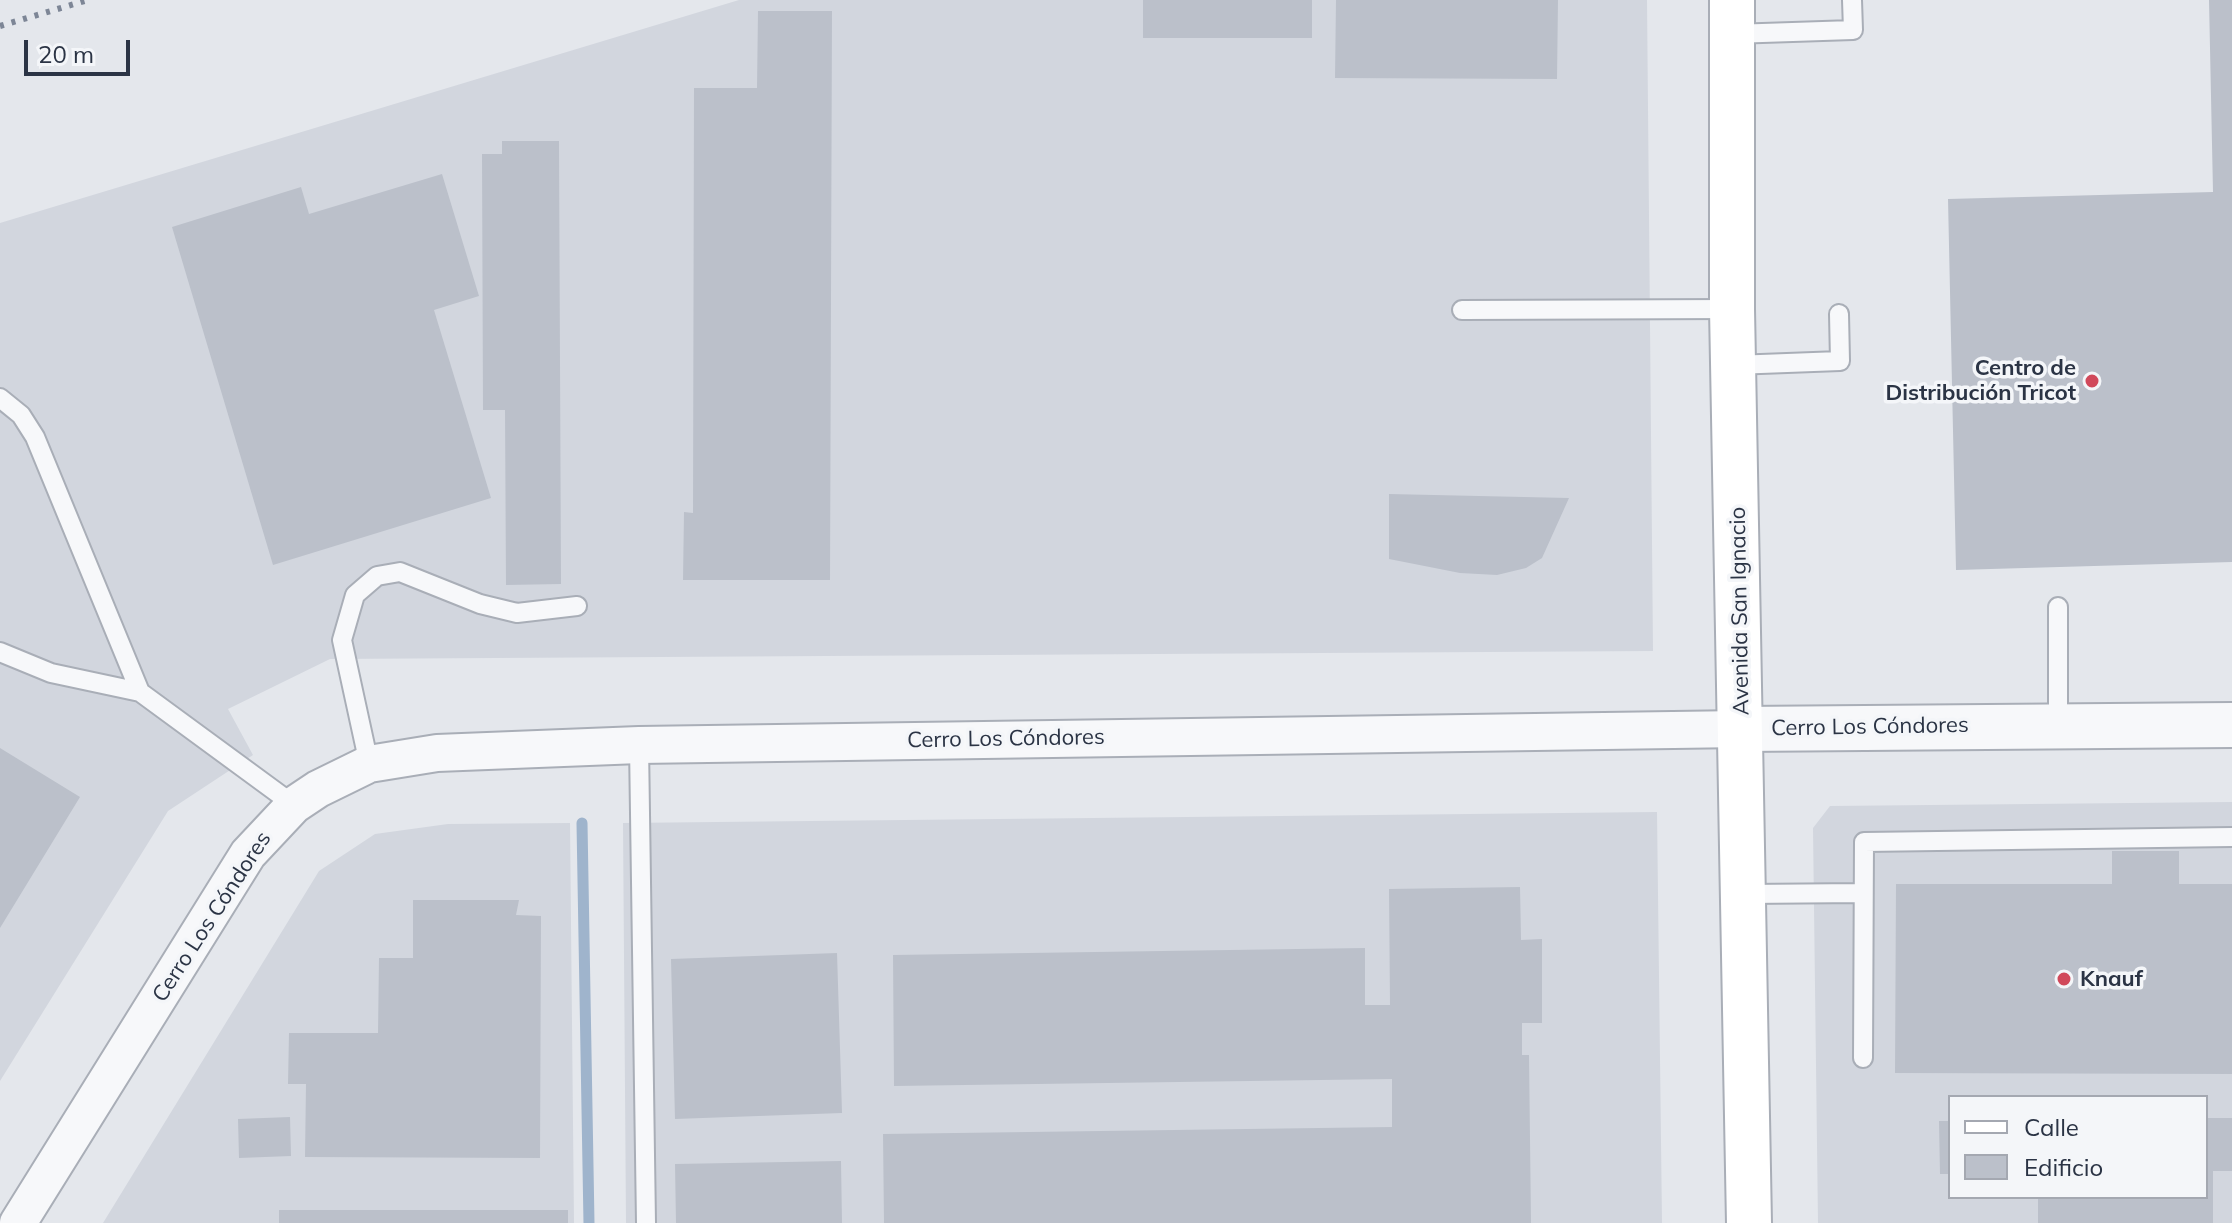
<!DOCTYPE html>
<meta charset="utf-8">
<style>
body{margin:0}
#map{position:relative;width:2232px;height:1223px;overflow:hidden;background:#e4e7ec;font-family:Mulish,sans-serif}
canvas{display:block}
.legend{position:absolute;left:1948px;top:1095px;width:260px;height:104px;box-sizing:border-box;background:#f4f6f9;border:2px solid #a4a8b1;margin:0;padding:10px 14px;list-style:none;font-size:24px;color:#2b3445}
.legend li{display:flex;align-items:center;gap:16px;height:40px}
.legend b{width:40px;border:2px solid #a4a8b1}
.scale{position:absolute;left:24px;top:40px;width:106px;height:36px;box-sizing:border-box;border:4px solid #2b3445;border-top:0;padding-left:10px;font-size:24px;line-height:28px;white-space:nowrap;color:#2b3445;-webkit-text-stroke:6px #f4f6f9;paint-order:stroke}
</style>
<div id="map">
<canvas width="2232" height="1223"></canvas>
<ul class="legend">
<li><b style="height:10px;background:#fff"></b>Calle</li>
<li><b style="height:22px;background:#bbc0ca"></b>Edificio</li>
</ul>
<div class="scale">20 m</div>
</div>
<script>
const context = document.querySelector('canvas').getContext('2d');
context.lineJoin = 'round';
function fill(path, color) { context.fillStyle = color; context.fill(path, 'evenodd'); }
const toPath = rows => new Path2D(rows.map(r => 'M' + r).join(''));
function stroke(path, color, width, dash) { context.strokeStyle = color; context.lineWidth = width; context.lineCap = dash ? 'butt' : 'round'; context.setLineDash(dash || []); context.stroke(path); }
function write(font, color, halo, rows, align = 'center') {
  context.font = font + ' Mulish,sans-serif'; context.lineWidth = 7; context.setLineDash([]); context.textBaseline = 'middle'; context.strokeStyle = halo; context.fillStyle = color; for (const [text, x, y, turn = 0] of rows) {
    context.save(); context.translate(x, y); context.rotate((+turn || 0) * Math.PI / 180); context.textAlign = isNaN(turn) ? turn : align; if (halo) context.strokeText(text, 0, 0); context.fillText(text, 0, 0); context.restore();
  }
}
const built = toPath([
 [739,0,1647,0,1653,651,330,659,228,709,253,755,168,811,0,1081,0,223],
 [2232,802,2232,1223,1818,1223,1813,828,1830,806],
 [1950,1097,2206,1097,2206,1197,1950,1197],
 [1657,812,1662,1223,626,1223,623,823],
 [570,823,574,1223,103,1223,319,871,375,834,448,824]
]);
const stream = toPath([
 [582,823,589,1223]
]);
const building = toPath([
 [1143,0,1312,0,1312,38,1143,38],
 [1336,0,1558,0,1557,79,1335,78],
 [2209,0,2232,0,2232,562,1956,570,1948,199,2213,192],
 [758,11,832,11,830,580,683,580,684,512,693,513,694,88,757,88],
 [502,141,559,141,561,584,506,585,505,410,483,410,482,154,502,154],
 [442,174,479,296,434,310,491,498,273,565,172,227,301,187,309,214],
 [1389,494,1569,498,1542,558,1526,568,1497,575,1460,573,1389,559],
 [0,748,80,797,0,928],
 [2112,851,2179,851,2179,884,2232,884,2232,1074,1895,1073,1896,884,2112,884],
 [1520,887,1521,940,1542,939,1542,1023,1522,1023,1522,1055,1529,1055,1531,1223,884,1223,883,1134,1392,1127,1392,1079,894,1086,893,955,1365,948,1365,1005,1390,1005,1389,889],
 [413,900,519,900,516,915,541,916,540,1158,305,1157,306,1084,288,1084,289,1033,378,1033,379,958,413,958],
 [837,953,842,1113,675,1119,671,959],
 [290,1117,291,1156,239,1158,238,1119],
 [2206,1118,2232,1118,2232,1171,2213,1171,2213,1223,2038,1223,2038,1197,2206,1197],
 [1939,1121,1950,1121,1950,1174,1940,1174],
 [841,1161,842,1223,676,1223,675,1164],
 [279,1210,568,1210,568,1223,279,1223]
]);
const service = toPath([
 [1732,34,1853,30,1852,0],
 [1462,310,1732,309],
 [1734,365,1840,361,1839,314],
 [0,398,21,415,35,437,140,692],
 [2058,607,2058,726],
 [0,652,51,673,140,692,294,805],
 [639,745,646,1223],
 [369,764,342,640,355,595,377,576,400,572,480,604,517,613,577,606],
 [1745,894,1862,893],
 [1863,1058,1864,842,2232,837]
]);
const minor = toPath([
 [18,1223,248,854,294,805,318,789,369,764,437,753,639,745,1742,729]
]);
const tertiary = toPath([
 [1742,729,2232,725]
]);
const secondary = toPath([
 [1732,0,1732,309,1749,1223]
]);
const rail = toPath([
 [0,26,88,0]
]);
const markers = [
 [2092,381,8,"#d1495b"],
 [2064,979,8,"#d1495b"]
];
const poiNames = [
 ["Centro de",2076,368],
 ["Distribución Tricot",2076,393],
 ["Knauf",2080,979,"left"]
];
const streetNames = [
 ["Avenida San Ignacio",1740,611,-91],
 ["Cerro Los Cóndores",1870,727,-1],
 ["Cerro Los Cóndores",1006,739,-1],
 ["Cerro Los Cóndores",212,917,-57]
];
fill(built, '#d2d6de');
stroke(stream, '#9fb4cc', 11);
fill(building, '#bbc0ca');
stroke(service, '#a9aeb7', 22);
stroke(minor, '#a9aeb7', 40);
stroke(tertiary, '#a9aeb7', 48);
stroke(secondary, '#a9aeb7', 48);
stroke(service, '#f7f8fa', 18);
stroke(minor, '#f7f8fa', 36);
stroke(tertiary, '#f7f8fa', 44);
stroke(secondary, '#fff', 44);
stroke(rail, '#7d8696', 6, [4, 8]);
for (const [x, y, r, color] of markers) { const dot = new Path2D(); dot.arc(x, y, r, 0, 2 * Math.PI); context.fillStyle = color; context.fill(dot); stroke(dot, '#f4f6f9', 3); }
write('bold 22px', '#2b3445', '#f4f6f9', poiNames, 'right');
write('22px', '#2b3445', '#f4f6f9', streetNames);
</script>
